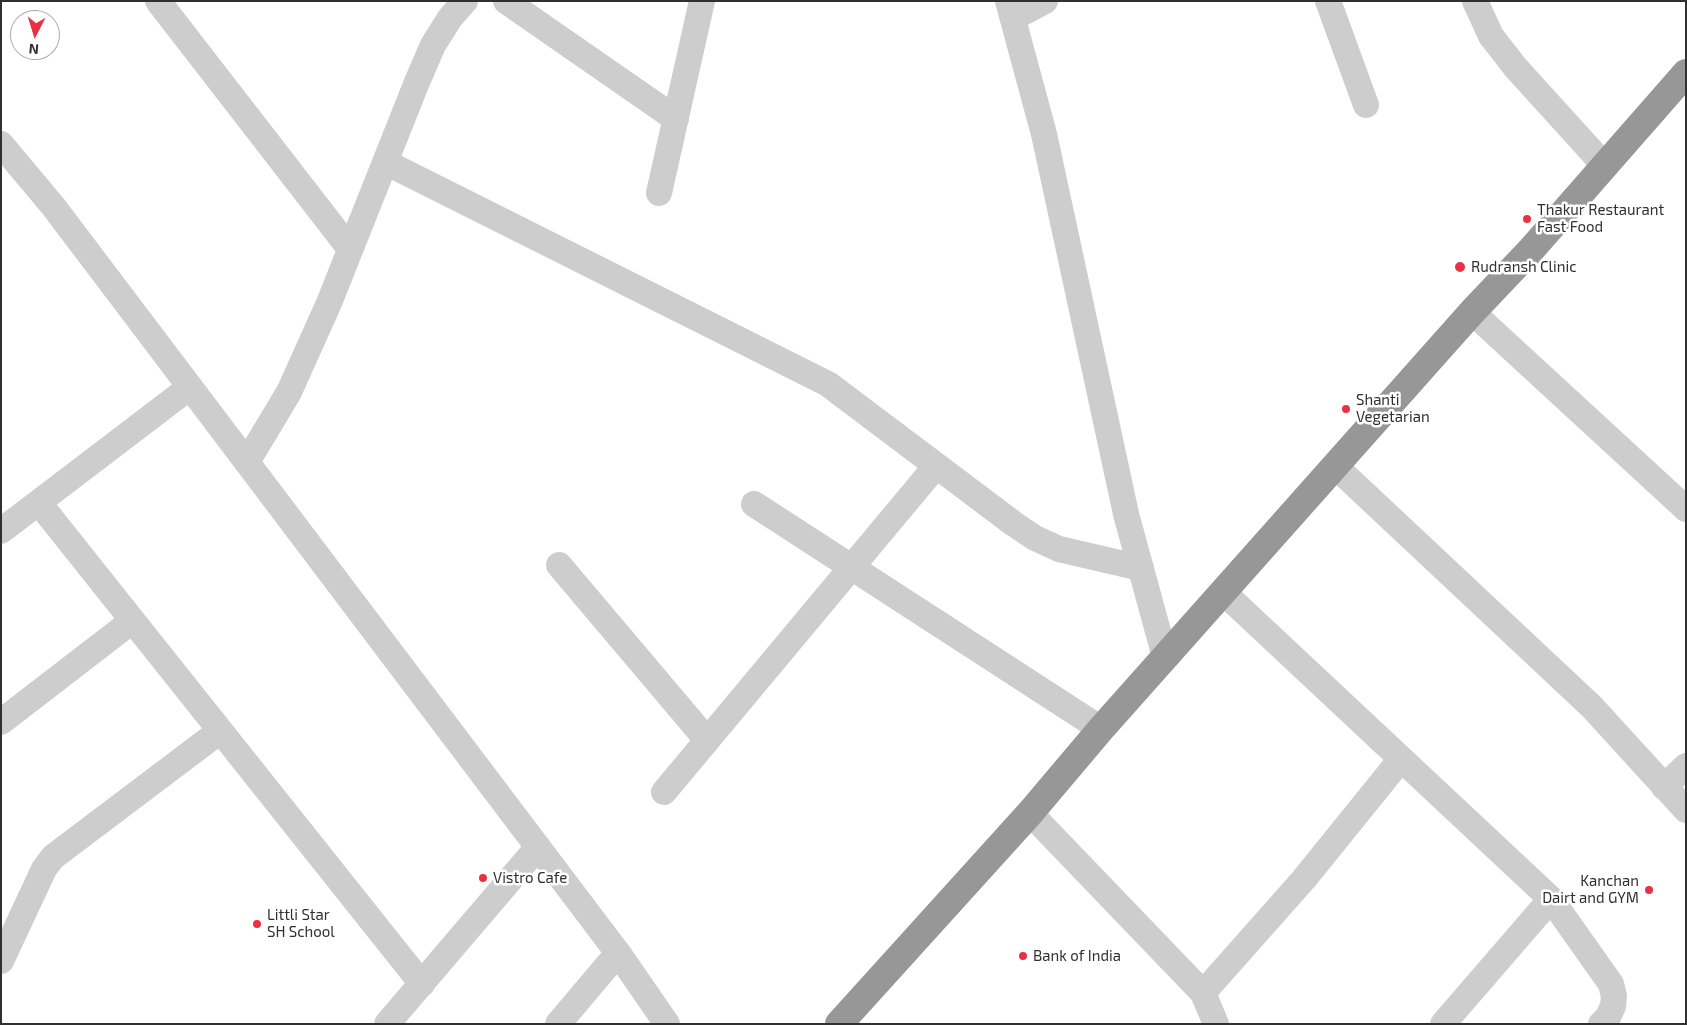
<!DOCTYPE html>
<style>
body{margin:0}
#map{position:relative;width:1687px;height:1025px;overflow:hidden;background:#fff;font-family:"Exo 2",sans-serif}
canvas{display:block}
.frame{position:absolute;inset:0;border:2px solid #303030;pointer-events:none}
.north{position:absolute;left:10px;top:10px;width:50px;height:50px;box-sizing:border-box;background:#fff;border:1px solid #acacac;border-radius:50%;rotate:185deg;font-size:14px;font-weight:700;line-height:20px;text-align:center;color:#303030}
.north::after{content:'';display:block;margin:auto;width:18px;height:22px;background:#ea3044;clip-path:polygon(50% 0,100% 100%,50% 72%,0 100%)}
</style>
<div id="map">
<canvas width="1687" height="1025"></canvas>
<div class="frame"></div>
<div class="north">N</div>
</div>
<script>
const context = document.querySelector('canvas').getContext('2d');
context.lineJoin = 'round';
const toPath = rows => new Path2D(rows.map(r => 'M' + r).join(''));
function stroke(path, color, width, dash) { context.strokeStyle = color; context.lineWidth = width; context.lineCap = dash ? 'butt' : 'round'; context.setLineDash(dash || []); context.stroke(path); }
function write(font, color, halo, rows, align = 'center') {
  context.font = font + ' "Exo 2",sans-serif'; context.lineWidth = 5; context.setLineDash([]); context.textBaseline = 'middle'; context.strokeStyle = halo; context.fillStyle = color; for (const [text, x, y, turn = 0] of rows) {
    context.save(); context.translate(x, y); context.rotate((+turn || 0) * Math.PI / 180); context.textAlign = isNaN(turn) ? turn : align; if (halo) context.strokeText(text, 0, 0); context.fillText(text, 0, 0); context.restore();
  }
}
const minor = toPath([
 [158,1,350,249],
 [506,1,676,119],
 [1008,1,1044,134,1126,514,1165,657],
 [1328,1,1366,105],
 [1475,1,1491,36,1516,68,1605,166],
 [1013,18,1045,1],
 [1,144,53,206,190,387,618,953,667,1024],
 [385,162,828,384,1014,524,1035,538,1059,549,1141,568],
 [659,193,702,1],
 [1472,312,1686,509],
 [247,462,289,392,329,303,417,82,433,45,450,18,465,1],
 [1335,466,1592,707,1686,810],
 [39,503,422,984],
 [754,504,1101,729],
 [1,531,190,387],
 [559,565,707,740],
 [1223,592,1551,899,1611,984,1614,996,1613,1006,1608,1017,1601,1024],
 [1,722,132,621],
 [1664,787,1686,766],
 [664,792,936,466],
 [1030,813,1203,993,1216,1024],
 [1,961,44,869,53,857,220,731],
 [1203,993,1304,879,1401,759],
 [387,1024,538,847],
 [558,1024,618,953],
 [1443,1024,1551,899]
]);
const highway = toPath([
 [839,1024,1030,813,1101,729,1472,312,1530,251,1686,73]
]);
const markers = [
 [1527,219,5,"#ea3044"],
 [1460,267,6,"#ea3044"],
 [1346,409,5,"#ea3044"],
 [483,878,5,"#ea3044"],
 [1649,890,5,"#ea3044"],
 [257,924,5,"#ea3044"],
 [1023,956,5,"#ea3044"]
];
const poiNames = [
 ["Thakur Restaurant",1537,210],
 ["Fast Food",1537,227],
 ["Rudransh Clinic",1471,267],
 ["Shanti",1356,400],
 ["Vegetarian",1356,417],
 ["Vistro Cafe",493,878],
 ["Kanchan",1639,881,"right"],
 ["Dairt and GYM",1639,898,"right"],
 ["Littli Star",267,915],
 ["SH School",267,932],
 ["Bank of India",1033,956]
];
stroke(minor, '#cdcdcd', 26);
stroke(highway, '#979797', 28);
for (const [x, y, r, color] of markers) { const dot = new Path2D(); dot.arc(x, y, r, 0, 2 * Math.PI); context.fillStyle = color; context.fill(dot); stroke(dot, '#fff', 2); }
write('15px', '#303030', '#fff', poiNames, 'left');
</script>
